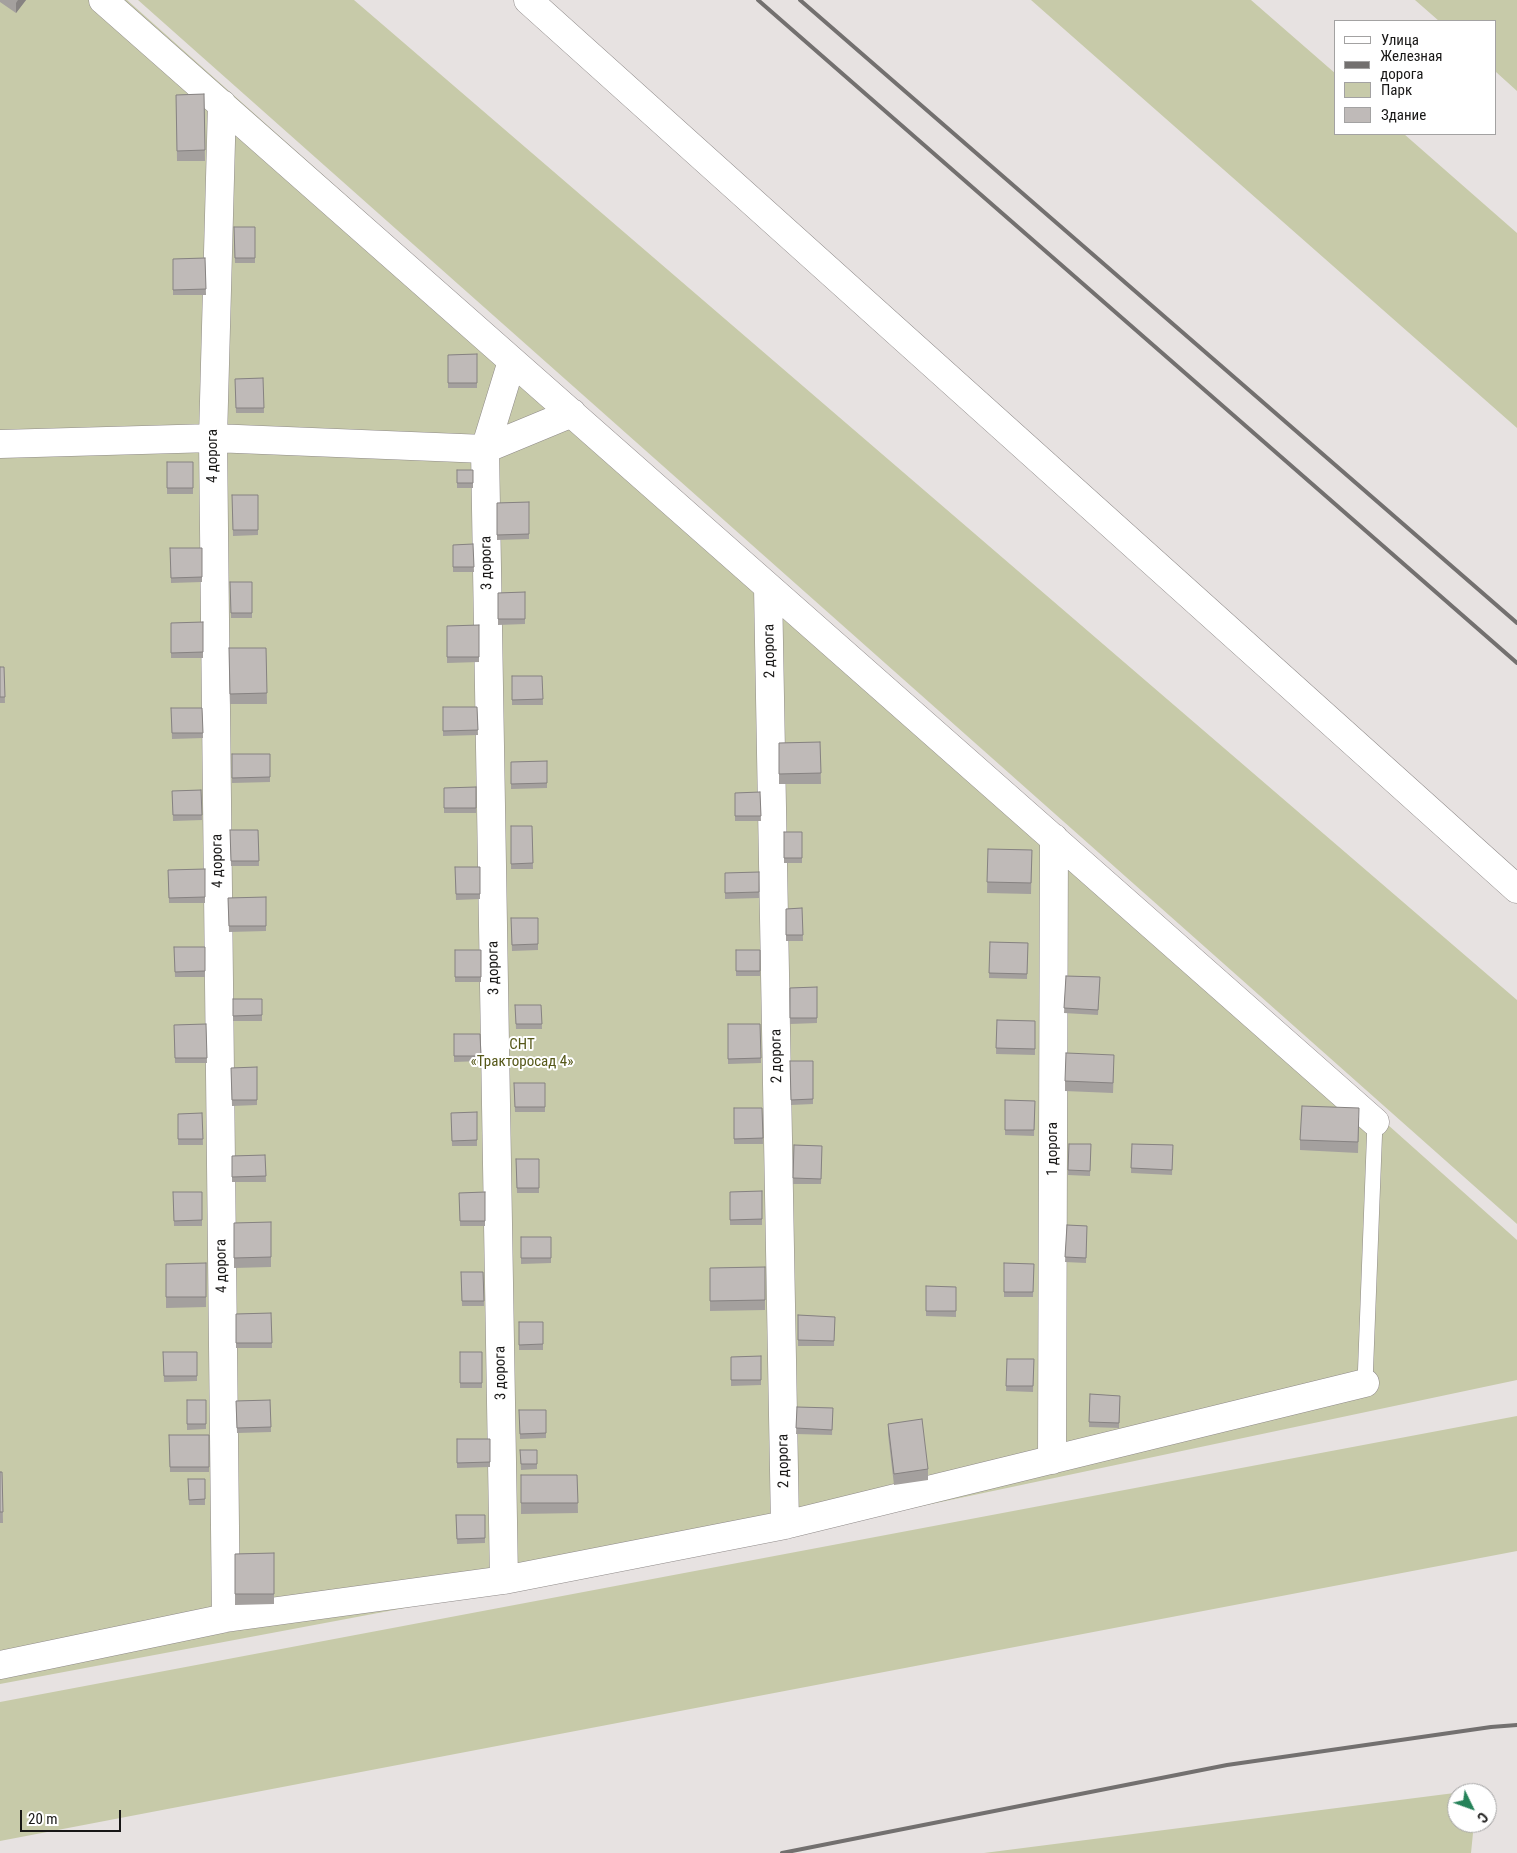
<!DOCTYPE html>
<meta charset="utf-8">
<style>
body{margin:0}
#map{position:relative;width:1517px;height:1853px;overflow:hidden;background:#e7e2e1;font-family:"Roboto Condensed",sans-serif}
canvas{display:block}
.legend{position:absolute;left:1334px;top:20px;width:162px;height:115px;box-sizing:border-box;background:#fff;border:1px solid #a3a2a2;margin:0;padding:6px 9px;list-style:none;font-size:15px;color:#181716}
.legend li{display:flex;align-items:center;gap:10px;height:25px}
.legend b{width:25px;border:1px solid #a3a2a2}
.north{position:absolute;left:1447px;top:1783px;width:50px;height:50px;box-sizing:border-box;background:#fff;border:1px solid #a3a2a2;border-radius:50%;rotate:132deg;font-size:14px;font-weight:700;line-height:20px;text-align:center;color:#181716}
.north::after{content:'';display:block;margin:auto;width:18px;height:22px;background:#258259;clip-path:polygon(50% 0,100% 100%,50% 72%,0 100%)}
.scale{position:absolute;left:20px;top:1810px;width:101px;height:22px;box-sizing:border-box;border:2px solid #181716;border-top:0;padding-left:6px;font-size:15px;line-height:18px;white-space:nowrap;color:#181716;-webkit-text-stroke:4px #fff;paint-order:stroke}
</style>
<div id="map">
<canvas width="1517" height="1853"></canvas>
<ul class="legend">
<li><b style="height:6px;background:#fff"></b>Улица</li>
<li><b style="height:6px;background:#73706f"></b>Железная дорога</li>
<li><b style="height:14px;background:#c7caa9"></b>Парк</li>
<li><b style="height:14px;background:#bfbab8"></b>Здание</li>
</ul>
<div class="north">С</div>
<div class="scale">20 m</div>
</div>
<script>
const context = document.querySelector('canvas').getContext('2d');
context.lineJoin = 'round';
function fill(path, color) { context.fillStyle = color; context.fill(path, 'evenodd'); }
const toPath = rows => new Path2D(rows.map(r => 'M' + r).join(''));
function stroke(path, color, width, dash) { context.strokeStyle = color; context.lineWidth = width; context.lineCap = dash ? 'butt' : 'round'; context.setLineDash(dash || []); context.stroke(path); }
function write(font, color, halo, rows, align = 'center') {
  context.font = font + ' "Roboto Condensed",sans-serif'; context.lineWidth = 4; context.setLineDash([]); context.textBaseline = 'middle'; context.strokeStyle = halo; context.fillStyle = color; for (const [text, x, y, turn = 0] of rows) {
    context.save(); context.translate(x, y); context.rotate((+turn || 0) * Math.PI / 180); context.textAlign = isNaN(turn) ? turn : align; if (halo) context.strokeText(text, 0, 0); context.fillText(text, 0, 0); context.restore();
  }
}
const green = toPath([
 [0,0,127,0,1517,1240,1517,1380,719,1549,0,1684],
 [138,0,354,0,1517,1000,1517,1224],
 [1031,0,1251,0,1336,74,1336,134,1404,134,1517,233,1517,428],
 [1415,0,1517,0,1517,91,1496,72,1496,21,1439,21],
 [1517,1416,1517,1551,0,1841,0,1702],
 [1478,1790,1478,1793,1457,1793,1457,1823,1474,1823,1471,1853,984,1853]
]);
const lane = toPath([
 [1365,1383,1375,1122]
]);
const street = toPath([
 [103,0,1375,1122],
 [528,0,1517,889],
 [222,104,213,438,226,1618],
 [0,444,213,438,485,449,572,413],
 [768,587,785,1525],
 [1052,1460,1054,838],
 [504,1580,485,449,512,361],
 [0,1665,226,1618,504,1580,785,1525,1365,1383]
]);
const rail = toPath([
 [758,0,1517,663],
 [800,0,1517,623],
 [782,1853,1227,1765,1491,1727,1517,1725]
]);
const wall = toPath([
 [0,0,26,0,16,13,0,2],
 [204,94,205,161,177,161,176,95],
 [234,227,255,227,255,263,235,263],
 [205,258,206,295,173,295,173,259],
 [477,354,477,388,448,388,448,355],
 [263,378,264,413,236,413,235,379],
 [167,462,193,462,193,494,167,494],
 [457,470,473,470,473,488,457,488],
 [232,495,258,495,258,535,233,536],
 [529,502,529,539,497,540,497,503],
 [473,544,474,572,453,572,453,545],
 [170,548,202,548,202,582,171,583],
 [230,582,252,582,252,618,231,618],
 [525,592,525,624,498,625,498,593],
 [203,622,203,658,171,658,171,623],
 [479,625,479,662,447,663,447,626],
 [229,648,266,648,267,704,230,704],
 [0,667,4,667,5,703,0,703],
 [512,676,542,676,543,705,512,705],
 [443,707,477,707,478,735,443,736],
 [171,708,202,708,203,738,172,739],
 [820,742,821,784,779,784,779,743],
 [232,754,270,754,270,782,232,783],
 [547,761,547,788,511,789,511,762],
 [476,787,476,813,444,813,444,788],
 [201,790,202,820,173,821,172,791],
 [760,792,761,821,735,821,735,793],
 [511,826,532,826,533,869,511,869],
 [230,830,258,830,259,866,231,866],
 [784,832,802,832,802,863,784,863],
 [988,849,1032,850,1031,894,987,893],
 [455,867,480,867,480,899,456,900],
 [205,869,205,903,169,903,168,870],
 [759,872,759,898,725,899,725,873],
 [266,897,266,931,229,932,228,898],
 [802,908,803,941,786,941,786,909],
 [511,918,538,918,538,950,512,951],
 [990,942,1028,943,1027,979,989,978],
 [174,947,205,947,205,977,175,977],
 [455,950,481,950,481,982,455,982],
 [736,950,760,950,760,976,736,976],
 [1066,976,1100,977,1098,1015,1064,1013],
 [817,987,817,1023,790,1024,790,988],
 [233,999,262,999,262,1021,233,1021],
 [515,1005,541,1005,542,1029,516,1029],
 [997,1020,1035,1021,1035,1055,996,1054],
 [206,1024,207,1063,175,1063,174,1025],
 [728,1024,760,1024,761,1063,728,1064],
 [454,1034,480,1034,481,1061,454,1062],
 [790,1061,813,1061,813,1104,791,1105],
 [1114,1066,1113,1093,1065,1091,1065,1081],
 [257,1067,257,1105,232,1106,231,1068],
 [514,1083,545,1083,545,1112,515,1112],
 [1005,1100,1035,1101,1034,1136,1005,1135],
 [734,1108,762,1108,763,1144,734,1144],
 [477,1112,477,1146,452,1146,451,1113],
 [202,1113,203,1145,178,1145,178,1114],
 [1359,1118,1358,1153,1300,1150,1300,1140],
 [1069,1144,1091,1144,1090,1176,1068,1175],
 [1132,1144,1173,1145,1172,1175,1131,1173],
 [794,1145,822,1146,821,1184,793,1184],
 [265,1155,266,1182,232,1182,232,1156],
 [516,1159,539,1159,539,1193,517,1193],
 [762,1191,762,1225,730,1225,730,1192],
 [173,1192,202,1192,202,1226,174,1226],
 [485,1192,485,1226,460,1226,459,1193],
 [271,1222,271,1267,234,1268,234,1223],
 [1067,1225,1087,1226,1086,1263,1065,1262],
 [521,1237,551,1237,551,1263,521,1264],
 [206,1263,206,1307,166,1308,166,1264],
 [1004,1263,1034,1264,1033,1297,1004,1297],
 [765,1267,765,1310,710,1311,710,1268],
 [461,1272,483,1272,484,1306,462,1306],
 [926,1286,956,1287,956,1317,926,1316],
 [271,1313,272,1348,236,1348,236,1314],
 [798,1315,835,1317,834,1346,798,1346],
 [519,1322,543,1322,543,1350,519,1350],
 [163,1352,197,1352,197,1381,164,1382],
 [460,1352,482,1352,482,1388,460,1388],
 [761,1356,761,1385,731,1386,731,1357],
 [1007,1359,1034,1359,1033,1392,1006,1391],
 [1090,1394,1120,1396,1119,1428,1089,1427],
 [187,1400,206,1400,206,1429,187,1430],
 [270,1400,271,1432,237,1433,236,1401],
 [797,1407,833,1408,832,1435,796,1434],
 [519,1410,546,1410,546,1438,520,1439],
 [888,1424,928,1469,928,1480,894,1485,888,1434],
 [169,1435,209,1435,209,1472,170,1472],
 [457,1439,490,1439,490,1467,457,1468],
 [520,1450,537,1450,537,1469,521,1470],
 [0,1472,2,1472,3,1523,0,1523],
 [521,1475,577,1475,578,1513,521,1514],
 [188,1479,205,1479,205,1505,189,1505],
 [456,1515,485,1515,485,1543,457,1544],
 [274,1553,274,1604,235,1605,235,1554]
]);
const shadedWall = toPath([
 [18,0,26,0,16,13,16,3]
]);
const building = toPath([
 [204,94,205,150,177,151,176,95,204,94],
 [234,227,255,227,255,258,235,258,234,227],
 [205,258,206,289,173,290,173,259,205,258],
 [477,354,477,383,448,383,448,355,477,354],
 [263,378,264,408,236,408,235,379,263,378],
 [167,462,193,462,193,488,167,488,167,462],
 [457,470,473,470,473,483,457,483,457,470],
 [232,495,258,495,258,530,233,530,232,495],
 [529,502,529,534,497,535,497,503,529,502],
 [473,544,474,567,453,567,453,545,473,544],
 [170,548,202,548,202,577,171,578,170,548],
 [230,582,252,582,252,613,231,613,230,582],
 [525,592,525,619,498,619,498,593,525,592],
 [203,622,203,652,171,653,171,623,203,622],
 [479,625,479,657,447,657,447,626,479,625],
 [229,648,266,648,267,693,230,694,229,648],
 [0,667,4,667,5,697,0,697,0,667],
 [512,676,542,676,543,699,512,700,512,676],
 [443,707,477,707,478,730,443,731,443,707],
 [171,708,202,708,203,733,172,733,171,708],
 [820,742,821,773,779,774,779,743,820,742],
 [232,754,270,754,270,777,232,778,232,754],
 [547,761,547,783,511,784,511,762,547,761],
 [476,787,476,808,444,808,444,788,476,787],
 [201,790,202,815,173,815,172,791,201,790],
 [760,792,761,816,735,816,735,793,760,792],
 [511,826,532,826,533,863,511,864,511,826],
 [230,830,258,830,259,861,231,861,230,830],
 [784,832,802,832,802,858,784,858,784,832],
 [988,849,1032,850,1031,883,987,882,988,849],
 [455,867,480,867,480,894,456,894,455,867],
 [205,869,205,897,169,898,168,870,205,869],
 [759,872,759,892,725,893,725,873,759,872],
 [266,897,266,926,229,926,228,898,266,897],
 [802,908,803,935,786,935,786,909,802,908],
 [511,918,538,918,538,944,512,945,511,918],
 [990,942,1028,943,1027,974,989,973,990,942],
 [174,947,205,947,205,971,175,972,174,947],
 [455,950,481,950,481,977,455,977,455,950],
 [736,950,760,950,760,971,736,971,736,950],
 [1066,976,1100,977,1098,1010,1064,1008,1066,976],
 [817,987,817,1018,790,1018,790,988,817,987],
 [233,999,262,999,262,1015,233,1016,233,999],
 [515,1005,541,1005,542,1024,516,1024,515,1005],
 [997,1020,1035,1021,1035,1049,996,1048,997,1020],
 [206,1024,207,1058,175,1058,174,1025,206,1024],
 [728,1024,760,1024,761,1058,728,1059,728,1024],
 [454,1034,480,1034,481,1056,454,1056,454,1034],
 [1066,1053,1114,1055,1113,1083,1065,1081,1066,1053],
 [790,1061,813,1061,813,1099,791,1100,790,1061],
 [257,1067,257,1100,232,1100,231,1068,257,1067],
 [514,1083,545,1083,545,1107,515,1107,514,1083],
 [1005,1100,1035,1101,1034,1130,1005,1130,1005,1100],
 [1302,1106,1359,1108,1358,1142,1300,1140,1302,1106],
 [734,1108,762,1108,763,1138,734,1139,734,1108],
 [477,1112,477,1140,452,1141,451,1113,477,1112],
 [202,1113,203,1139,178,1139,178,1114,202,1113],
 [1069,1144,1091,1144,1090,1171,1068,1170,1069,1144],
 [1132,1144,1173,1145,1172,1170,1131,1168,1132,1144],
 [794,1145,822,1146,821,1179,793,1178,794,1145],
 [265,1155,266,1176,232,1177,232,1156,265,1155],
 [516,1159,539,1159,539,1188,517,1188,516,1159],
 [762,1191,762,1219,730,1220,730,1192,762,1191],
 [173,1192,202,1192,202,1220,174,1221,173,1192],
 [485,1192,485,1221,460,1221,459,1193,485,1192],
 [271,1222,271,1257,234,1258,234,1223,271,1222],
 [1067,1225,1087,1226,1086,1258,1065,1257,1067,1225],
 [521,1237,551,1237,551,1258,521,1258,521,1237],
 [206,1263,206,1297,166,1297,166,1264,206,1263],
 [1004,1263,1034,1264,1033,1292,1004,1292,1004,1263],
 [765,1267,765,1300,710,1301,710,1268,765,1267],
 [461,1272,483,1272,484,1301,462,1301,461,1272],
 [926,1286,956,1287,956,1311,926,1311,926,1286],
 [271,1313,272,1343,236,1343,236,1314,271,1313],
 [798,1315,835,1317,834,1341,798,1340,798,1315],
 [519,1322,543,1322,543,1344,519,1345,519,1322],
 [163,1352,197,1352,197,1376,164,1376,163,1352],
 [460,1352,482,1352,482,1383,460,1383,460,1352],
 [761,1356,761,1380,731,1380,731,1357,761,1356],
 [1007,1359,1034,1359,1033,1386,1006,1386,1007,1359],
 [1090,1394,1120,1396,1119,1423,1089,1422,1090,1394],
 [187,1400,206,1400,206,1424,187,1424,187,1400],
 [270,1400,271,1427,237,1428,236,1401,270,1400],
 [797,1407,833,1408,832,1430,796,1428,797,1407],
 [519,1410,546,1410,546,1433,520,1434,519,1410],
 [922,1419,928,1469,894,1474,888,1424,922,1419],
 [169,1435,209,1435,209,1467,170,1467,169,1435],
 [457,1439,490,1439,490,1462,457,1463,457,1439],
 [520,1450,537,1450,537,1464,521,1464,520,1450],
 [0,1472,2,1472,3,1512,0,1512,0,1472],
 [521,1475,577,1475,578,1503,521,1503,521,1475],
 [188,1479,205,1479,205,1499,189,1500,188,1479],
 [456,1515,485,1515,485,1538,457,1539,456,1515],
 [274,1553,274,1594,235,1594,235,1554,274,1553]
]);
const streetNames = [
 ["4 дорога",213,456,-90],
 ["3 дорога",487,563,-91],
 ["2 дорога",770,651,-91],
 ["4 дорога",218,861,-91],
 ["3 дорога",494,968,-91],
 ["2 дорога",777,1056,-91],
 ["1 дорога",1053,1149,-90],
 ["4 дорога",222,1266,-91],
 ["3 дорога",501,1373,-91],
 ["2 дорога",784,1461,-91]
];
const parkNames = [
 ["СНТ",522,1045],
 ["«Тракторосад 4»",522,1062]
];
fill(green, '#c7caa9');
stroke(lane, '#8f8a89', 16);
stroke(street, '#8f8a89', 29);
stroke(lane, '#fff', 15);
stroke(street, '#fff', 28);
stroke(rail, '#73706f', 4);
fill(wall, '#a4a09e');
fill(shadedWall, '#868281');
fill(building, '#bfbab8');
stroke(building, '#868281', 1);
write('15px', '#181716', '#fff', streetNames);
write('15px', '#565819', '#fff', parkNames);
</script>
